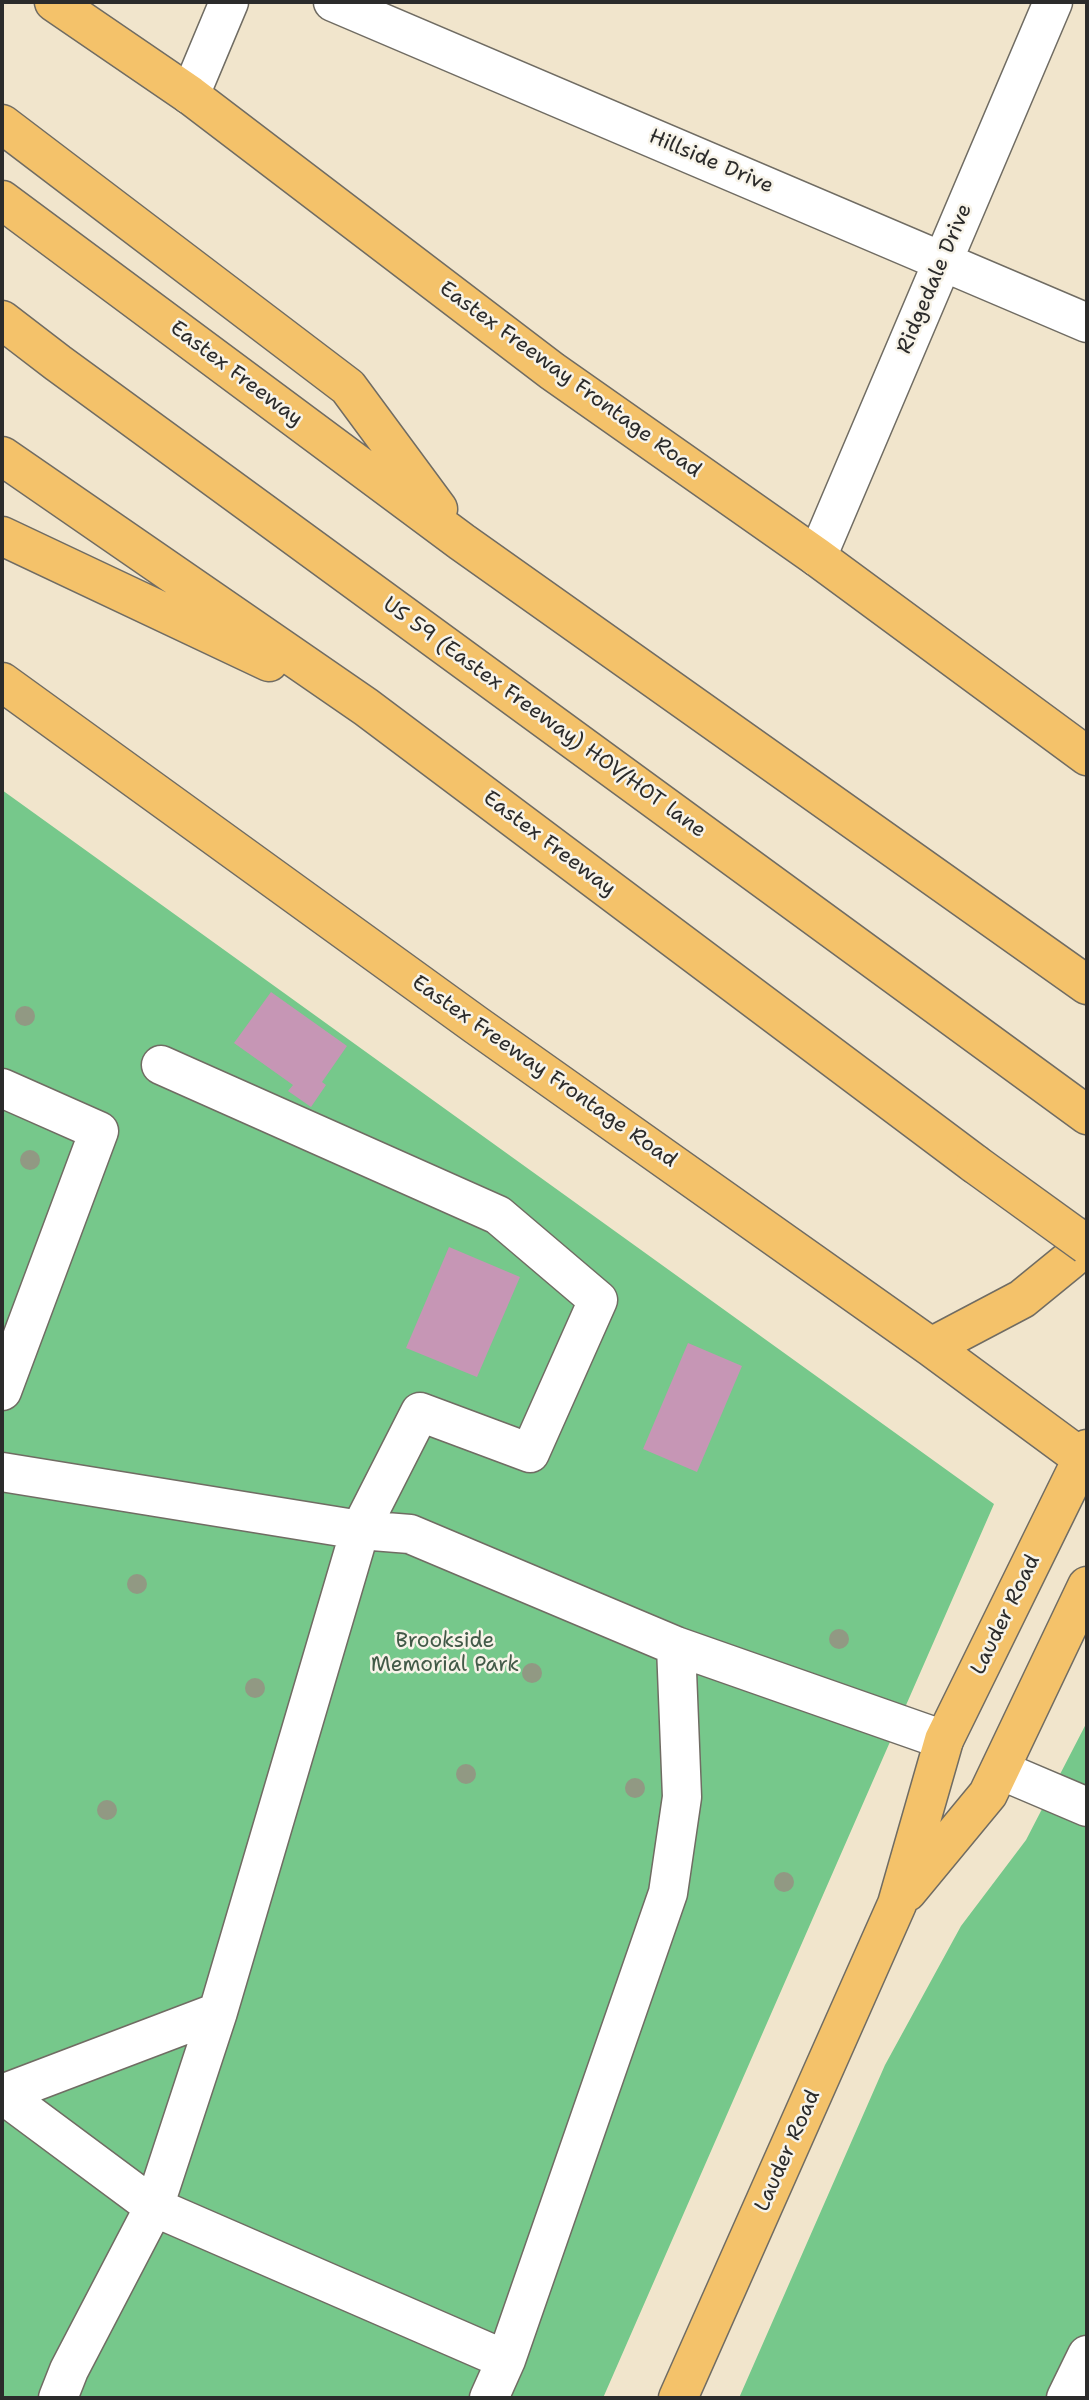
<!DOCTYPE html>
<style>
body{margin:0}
#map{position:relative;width:1089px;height:2400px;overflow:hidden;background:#f1e5cc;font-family:"Shantell Sans",sans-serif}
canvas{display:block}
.frame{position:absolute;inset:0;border:4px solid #2b2b2b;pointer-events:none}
</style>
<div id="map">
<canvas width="1089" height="2400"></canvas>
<div class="frame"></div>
</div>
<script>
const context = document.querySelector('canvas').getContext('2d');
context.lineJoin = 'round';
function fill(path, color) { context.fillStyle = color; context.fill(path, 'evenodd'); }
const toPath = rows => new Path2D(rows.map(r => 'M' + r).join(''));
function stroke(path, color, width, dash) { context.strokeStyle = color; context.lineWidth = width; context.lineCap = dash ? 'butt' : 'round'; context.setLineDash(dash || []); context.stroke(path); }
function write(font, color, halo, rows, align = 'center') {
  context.font = font + ' "Shantell Sans",sans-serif'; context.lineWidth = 5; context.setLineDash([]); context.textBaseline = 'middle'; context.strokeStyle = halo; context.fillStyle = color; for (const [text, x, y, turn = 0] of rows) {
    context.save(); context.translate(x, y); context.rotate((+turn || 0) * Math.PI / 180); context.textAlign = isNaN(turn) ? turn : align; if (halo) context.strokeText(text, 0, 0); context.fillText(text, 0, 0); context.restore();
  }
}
const green = toPath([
 [2,790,994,1504,603,2398,2,2398],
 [1087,1722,1087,2398,739,2398,885,2065,961,1926,1026,1840]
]);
const building = toPath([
 [271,992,347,1046,322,1082,326,1085,311,1107,288,1091,293,1085,234,1043],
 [449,1247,520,1277,477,1377,406,1348],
 [688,1343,742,1366,697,1472,643,1449]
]);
const minor = toPath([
 [333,2,1087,323],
 [190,95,229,2],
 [817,557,1053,2],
 [2,1088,99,1131,2,1391],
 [2,1472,360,1530,410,1534,676,1646,944,1740],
 [1000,1770,1087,1807],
 [2,2094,154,2207,506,2360],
 [2,2094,218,2012],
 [58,2398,69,2370,154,2207,218,2012,360,1530,420,1412,530,1453,598,1300,498,1215,161,1065],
 [489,2398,506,2360,668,1893,682,1797,676,1646],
 [1066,2398,1087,2355]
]);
const major = toPath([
 [54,2,190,95,552,371,817,557,1087,756],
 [2,682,476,1025,931,1347,1087,1462],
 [931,1347,1022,1299,1071,1259,1087,1238],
 [907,1892,988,1794,1087,1586],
 [678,2398,897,1904,944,1740,1087,1449]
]);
const highway = toPath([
 [2,124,348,387,438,509],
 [2,200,462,542,1087,985],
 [2,320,58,363,1087,1115],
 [2,456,366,707,975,1164],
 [2,536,269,662]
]);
const highwayBridge = toPath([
 [975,1164,1087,1245]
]);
const trees = [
 [25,1016],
 [30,1160],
 [137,1584],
 [839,1639],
 [532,1673],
 [255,1688],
 [466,1774],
 [635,1788],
 [107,1810],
 [784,1882]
];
const streetNames = [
 ["Hillside Drive",711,162,23],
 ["Ridgedale Drive",935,279,-67],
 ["Eastex Freeway",236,374,37],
 ["Eastex Freeway Frontage Road",570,380,36],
 ["US 59 (Eastex Freeway) HOV/HOT lane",544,718,36],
 ["Eastex Freeway",549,844,37],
 ["Eastex Freeway Frontage Road",544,1072,35],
 ["Lauder Road",1006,1615,-64],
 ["Lauder Road",788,2151,-66]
];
const parkNames = [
 ["Brookside",445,1642],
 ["Memorial Park",445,1666]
];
fill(green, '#76c88b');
fill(building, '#c696b5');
stroke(minor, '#706c63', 41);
stroke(major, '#706c63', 41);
stroke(highway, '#706c63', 41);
stroke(minor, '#fff', 38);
stroke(major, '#f4c26a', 38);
stroke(highway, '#f4c26a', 38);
stroke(highwayBridge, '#706c63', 41, []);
stroke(highwayBridge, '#f4c26a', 38);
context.fillStyle = '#919983';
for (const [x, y] of trees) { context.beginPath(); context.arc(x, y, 10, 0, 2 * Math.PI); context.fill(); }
write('21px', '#2b2b2b', '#f7f3e8', streetNames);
write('21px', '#425a48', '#f7f3e8', parkNames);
</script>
